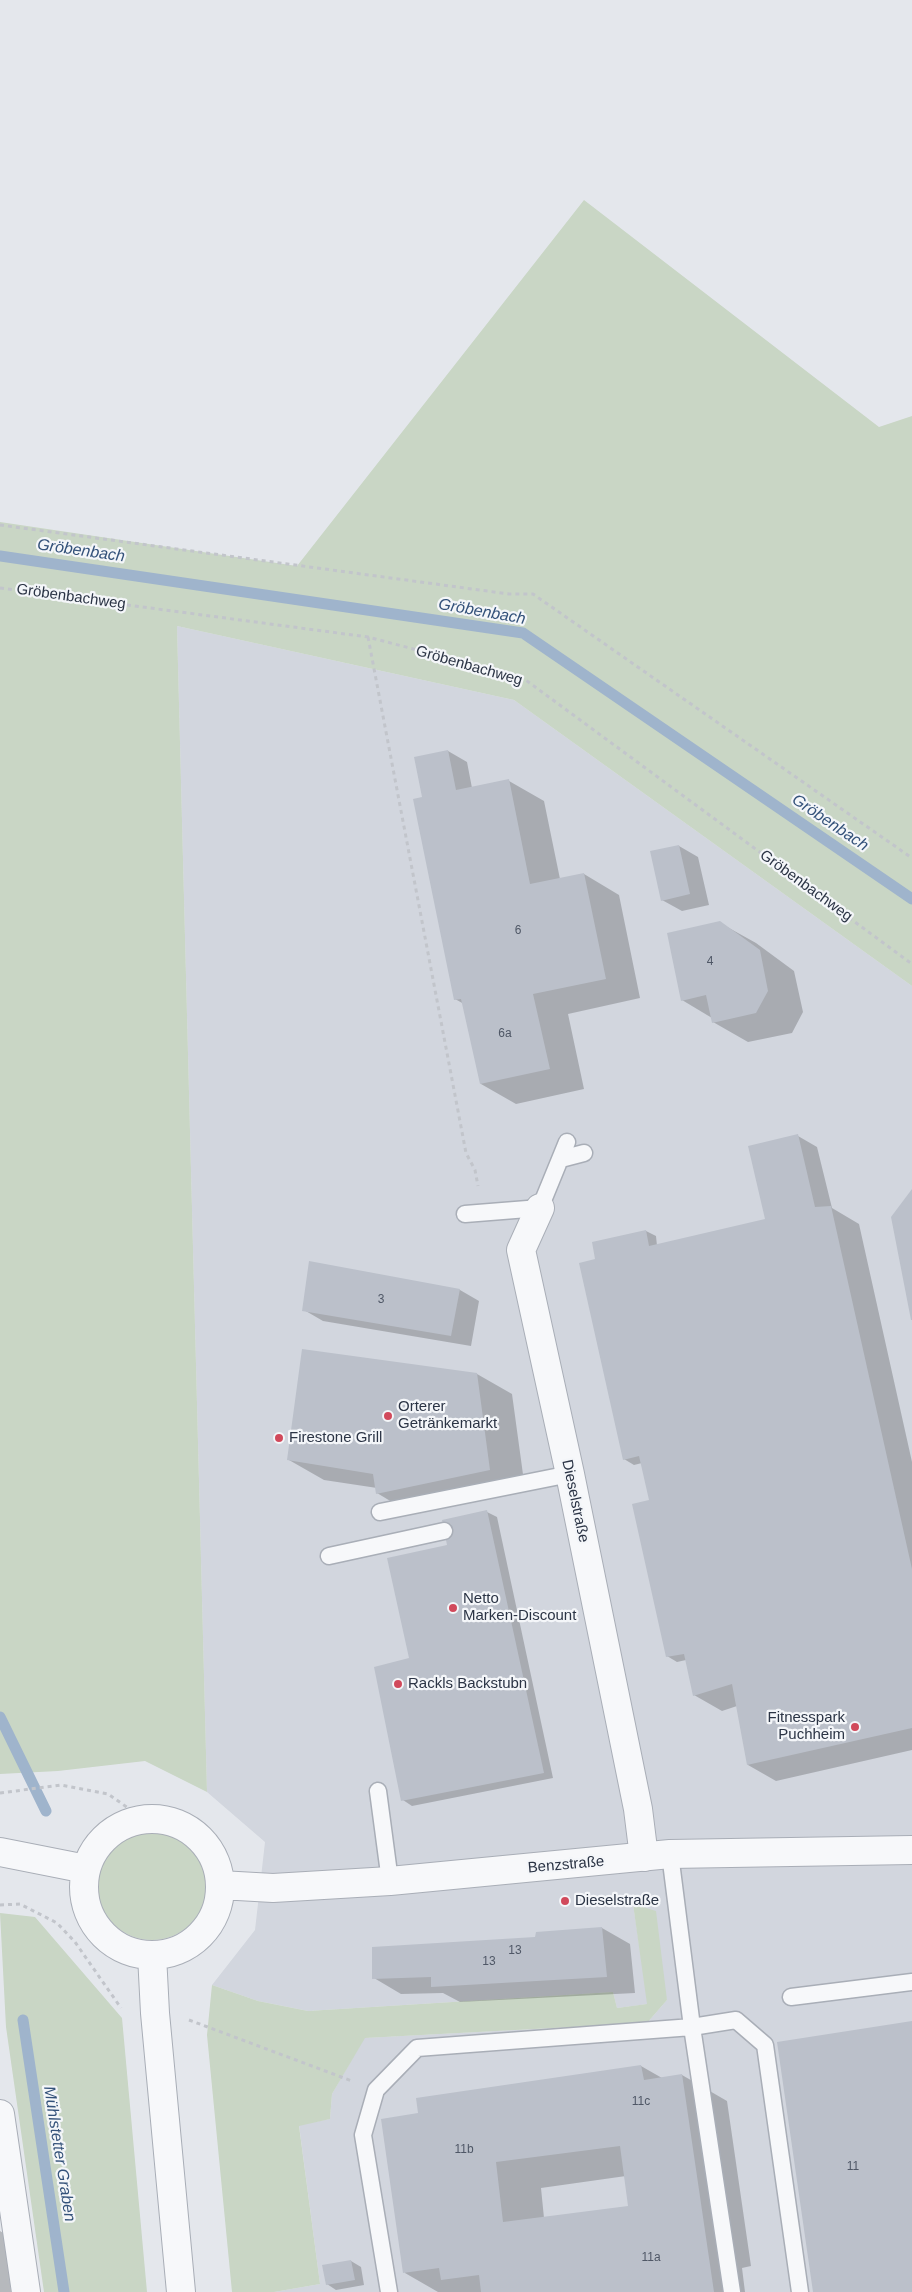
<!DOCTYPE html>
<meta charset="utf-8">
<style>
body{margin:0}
canvas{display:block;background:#e4e7ec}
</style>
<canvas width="912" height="2292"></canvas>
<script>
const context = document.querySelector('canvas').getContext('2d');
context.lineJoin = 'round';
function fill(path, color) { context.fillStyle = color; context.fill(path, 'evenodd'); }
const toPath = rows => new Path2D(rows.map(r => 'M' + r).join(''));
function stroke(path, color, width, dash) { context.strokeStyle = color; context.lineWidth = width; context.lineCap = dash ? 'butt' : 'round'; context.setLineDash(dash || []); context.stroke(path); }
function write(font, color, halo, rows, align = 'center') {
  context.font = font + ' Helvetica,sans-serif'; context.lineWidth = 4.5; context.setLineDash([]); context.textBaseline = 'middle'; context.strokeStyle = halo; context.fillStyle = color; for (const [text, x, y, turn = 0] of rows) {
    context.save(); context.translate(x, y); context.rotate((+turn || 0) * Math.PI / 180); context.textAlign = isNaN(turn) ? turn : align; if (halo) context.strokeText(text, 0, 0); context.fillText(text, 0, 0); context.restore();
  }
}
const built = toPath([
 [177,626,514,700,912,986,912,2292,274,2292,320,2284,299,2125,330,2119,332,2094,364,2038,647,2023,667,2000,633,1904,648,2004,617,2008,613,1992,308,2011,258,2001,212,1985,255,1930,265,1842,207,1792]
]);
const green = toPath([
 [584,200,879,427,912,416,912,986,514,700,177,626,207,1792,145,1761,58,1771,0,1774,0,522,297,566],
 '98 1886a54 54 0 1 1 108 0a54 54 0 1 1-108 0Z',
 [633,1904,656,1911,667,2000,647,2023,365,2038,332,2094,330,2119,299,2126,320,2284,274,2292,232,2292,207,2035,212,1985,258,2001,308,2011,613,1992,617,2008,647,2004],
 [0,1913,35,1917,122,2018,147,2292,44,2292,6,2027]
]);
const shadow = toPath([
 [448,751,467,762,472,788,509,781,544,801,560,879,584,874,619,895,640,998,568,1014,584,1089,516,1104,481,1084,464,1004,455,999,423,798],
 [679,846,698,857,709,905,682,911,662,900],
 [720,923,756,943,794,971,803,1012,792,1033,748,1042,713,1022,712,1018,682,1000],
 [798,1136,817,1147,832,1208,859,1224,912,1462,912,1750,776,1781,748,1765,737,1706,722,1711,694,1695,686,1660,677,1662,667,1656,651,1501,642,1463,634,1465,624,1459,596,1260,646,1231,656,1236,657,1246,769,1219],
 [310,1262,460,1290,479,1301,471,1346,323,1321,304,1310],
 [477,1374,512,1394,525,1489,412,1514,377,1493,377,1488,324,1480,289,1460],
 [487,1512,497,1517,553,1778,412,1806,403,1800,411,1659,448,1545],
 [602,1928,630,1944,635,1993,460,2002,443,1993,401,1994,374,1978,536,1939,537,1933],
 [641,2066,662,2078,682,2075,727,2101,751,2266,742,2268,745,2292,438,2292,405,2273,420,2114],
 [626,2176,630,2207,544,2218,541,2188],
 [0,2231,5,2234,11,2292,0,2292],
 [351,2261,361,2267,364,2285,336,2290,327,2284]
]);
const stream = toPath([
 [0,556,523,633,912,899],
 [0,1717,46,1811],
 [23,2020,64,2292]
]);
const building = toPath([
 [448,750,456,790,509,779,530,884,584,873,606,979,533,994,550,1069,480,1084,461,999,454,1000,413,799,422,797,414,757],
 [679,845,690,894,661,901,650,851],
 [720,921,760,950,768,991,756,1013,712,1023,706,995,681,1001,667,933],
 [798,1134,815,1207,831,1206,912,1569,912,1728,747,1765,732,1684,693,1696,684,1654,666,1657,632,1504,649,1500,639,1456,623,1460,579,1263,595,1259,592,1242,646,1230,649,1246,765,1219,748,1146],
 [912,1189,912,1320,911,1320,891,1217],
 [309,1261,460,1289,451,1336,302,1311],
 [302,1349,477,1373,490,1470,376,1494,373,1474,287,1460],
 [487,1510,544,1773,401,1801,374,1667,409,1658,387,1558,447,1545,442,1520],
 [602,1927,607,1977,431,1987,431,1977,372,1979,372,1947,535,1937,536,1932],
 [912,2021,912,2292,813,2292,777,2042],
 [641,2065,644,2080,682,2074,714,2292,481,2292,479,2275,441,2280,439,2268,403,2273,381,2119,418,2113,416,2098],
 [620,2146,628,2206,503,2222,496,2162],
 [351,2260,355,2280,326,2285,322,2265]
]);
const path = toPath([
 [0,525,509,594,533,594,912,858],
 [0,588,368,637,523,678,912,964],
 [368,637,466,1153,475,1170,478,1186],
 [0,1793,61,1785,108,1794,144,1819],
 [0,1905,20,1904,57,1923,75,1942,121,2008],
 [189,2020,352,2081]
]);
const service = toPath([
 [561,1159,584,1153],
 [465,1214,540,1208,567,1142],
 [380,1512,570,1474],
 [329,1556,444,1531],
 [378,1791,390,1881],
 [791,1997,912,1982],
 [389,2292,363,2135,376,2090,417,2048,692,2027,670,1854],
 [732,2292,692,2027,736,2020,765,2045,800,2292]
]);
const minor = toPath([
 [540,1208,521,1250,570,1474,638,1809,644,1857],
 [0,2114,26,2292]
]);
const tertiary = toPath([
 '84 1887a68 68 0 1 1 136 0a68 68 0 1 1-136 0Z',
 [0,1852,86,1869],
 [220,1885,273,1888,390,1881,670,1854,912,1850],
 [152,1955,155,2013,181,2292]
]);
const markers = [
 [388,1416,5,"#d1495b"],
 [279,1438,5,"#d1495b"],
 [453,1608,5,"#d1495b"],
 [398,1684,5,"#d1495b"],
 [855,1727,5,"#d1495b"],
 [565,1901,5,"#d1495b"]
];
const numberNames = [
 ["6",518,931],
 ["4",710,962],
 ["6a",505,1034],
 ["3",381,1300],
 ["13",515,1951],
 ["13",489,1962],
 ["11c",641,2102],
 ["11b",464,2150],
 ["11",853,2167],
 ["11a",651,2258]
];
const streetNames = [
 ["Gröbenbachweg",71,597,8],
 ["Gröbenbachweg",469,666,16],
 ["Gröbenbachweg",806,886,36],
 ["Dieselstraße",575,1501,78],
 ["Benzstraße",566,1865,-5]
];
const poiNames = [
 ["Orterer",398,1407],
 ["Getränkemarkt",398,1424],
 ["Firestone Grill",289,1438],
 ["Netto",463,1599],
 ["Marken-Discount",463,1616],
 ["Rackls Backstubn",408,1684],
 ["Fitnesspark",845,1718,"right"],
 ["Puchheim",845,1735,"right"],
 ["Dieselstraße",575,1901]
];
const waterNames = [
 ["Gröbenbach",81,551,8],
 ["Gröbenbach",482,612,10],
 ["Gröbenbach",830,823,34],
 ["Mühlstetter Graben",59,2154,81]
];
fill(built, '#d2d6de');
fill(green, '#c9d6c5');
fill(shadow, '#0003');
stroke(stream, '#9fb4cc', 11);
fill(building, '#bbc0ca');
stroke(service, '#a9aeb7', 19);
stroke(minor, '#a9aeb7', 30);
stroke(tertiary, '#a9aeb7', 30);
stroke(path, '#c2c5cb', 3, [4, 4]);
stroke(service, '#f7f8fa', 16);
stroke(minor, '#f7f8fa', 28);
stroke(tertiary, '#f7f8fa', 28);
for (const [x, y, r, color] of markers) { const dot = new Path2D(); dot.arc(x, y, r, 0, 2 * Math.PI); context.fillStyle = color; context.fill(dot); stroke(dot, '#f4f6f9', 2); }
write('12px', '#4f5766', null, numberNames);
write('15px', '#2b3445', '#f4f6f9', streetNames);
write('15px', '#2b3445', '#f4f6f9', poiNames, 'left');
write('italic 16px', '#34527a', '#f4f6f9', waterNames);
</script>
